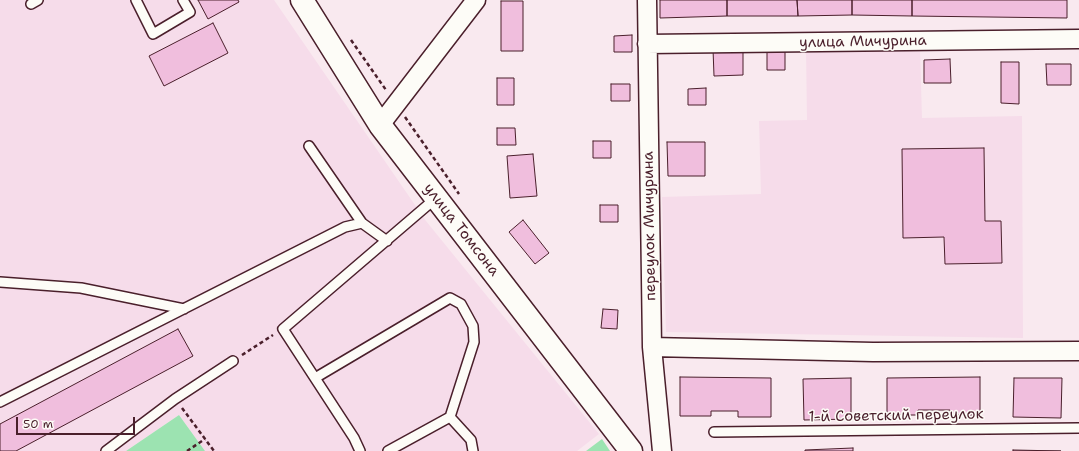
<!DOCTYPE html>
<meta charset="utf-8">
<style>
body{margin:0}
#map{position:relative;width:1079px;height:451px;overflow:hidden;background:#f9e9ef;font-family:"Shantell Sans",sans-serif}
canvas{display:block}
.scale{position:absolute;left:16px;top:417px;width:119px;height:18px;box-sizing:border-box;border:2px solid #4a1f2b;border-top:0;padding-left:5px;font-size:12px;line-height:14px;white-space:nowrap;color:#4a1f2b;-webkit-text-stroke:3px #fdfcf7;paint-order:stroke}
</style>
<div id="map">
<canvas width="1079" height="451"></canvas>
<div class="scale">50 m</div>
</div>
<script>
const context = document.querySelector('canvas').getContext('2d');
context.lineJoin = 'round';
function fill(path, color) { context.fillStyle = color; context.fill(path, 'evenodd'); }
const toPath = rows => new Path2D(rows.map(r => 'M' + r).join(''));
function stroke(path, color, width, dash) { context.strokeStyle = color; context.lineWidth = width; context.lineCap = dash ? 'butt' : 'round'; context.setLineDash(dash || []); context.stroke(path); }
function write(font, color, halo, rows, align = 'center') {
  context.font = font + ' "Shantell Sans",sans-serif'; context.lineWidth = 3; context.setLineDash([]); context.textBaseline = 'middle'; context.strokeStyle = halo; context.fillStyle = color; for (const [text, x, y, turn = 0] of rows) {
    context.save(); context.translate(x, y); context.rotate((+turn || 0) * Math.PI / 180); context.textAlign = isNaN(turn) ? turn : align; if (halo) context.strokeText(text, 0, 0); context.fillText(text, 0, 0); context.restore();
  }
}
const built = toPath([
 [0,0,274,0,426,221,599,434,577,451,205,451,179,415,126,451,0,451],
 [806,48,920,51,922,118,1022,116,1023,338,666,332,662,197,761,194,759,121,807,120]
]);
const green = toPath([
 [179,415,205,451,126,451],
 [602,439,610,451,586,451]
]);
const building = toPath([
 [198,0,238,0,239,2,208,19,198,0],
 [660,0,727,0,727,16,660,18,660,0],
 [727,0,797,0,798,16,727,16,727,0],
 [797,0,852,0,852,15,798,16,797,0],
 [852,0,912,0,912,16,852,15,852,0],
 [912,0,1067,0,1067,18,912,16,912,0],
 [501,1,523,1,523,51,501,51,501,1],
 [213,23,228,53,164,86,149,56,213,23],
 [632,35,632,52,614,52,614,36,632,35],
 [767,46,785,46,785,70,767,70,767,46],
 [713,49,743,49,743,75,714,76,713,49],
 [950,59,951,83,924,83,924,60,950,59],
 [1001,62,1019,62,1019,104,1001,103,1001,62],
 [1046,64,1071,64,1071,85,1047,85,1046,64],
 [497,78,514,78,514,105,497,105,497,78],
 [611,84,630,84,630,101,611,101,611,84],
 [706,88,706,105,688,105,688,89,706,88],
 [497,128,515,128,516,145,497,145,497,128],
 [593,141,611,141,611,158,593,158,593,141],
 [667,142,705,142,705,176,668,176,667,142],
 [984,148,985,221,1001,221,1002,263,945,264,944,237,903,238,902,149,984,148],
 [533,154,537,196,510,198,507,156,533,154],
 [600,205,618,205,618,222,600,222,600,205],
 [523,220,549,253,535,264,509,232,523,220],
 [603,309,618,310,617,329,601,328,603,309],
 [178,329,193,356,16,451,0,451,0,424,178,329],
 [680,377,771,378,771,417,738,417,738,411,711,411,711,416,680,416,680,377],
 [980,377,980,415,950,415,950,410,918,410,918,415,887,415,887,378,980,377],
 [851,378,851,419,804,420,803,379,851,378],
 [1014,378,1062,378,1061,418,1013,417,1014,378],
 [853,448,853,451,805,451,805,450,853,448],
 [1013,450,1061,451,1013,451,1013,450]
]);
const path = toPath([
 [351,40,386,90],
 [405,117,459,194],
 [242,355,273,335],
 [182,408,214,451],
 [187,451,205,439]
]);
const lane = toPath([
 [136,0,153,34,190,12,183,0],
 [31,4,38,0],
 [309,146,362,223],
 [0,282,81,288,184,309],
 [315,378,450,298,461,304,473,326,474,342,450,417],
 [0,402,345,227,362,223,387,241],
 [714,432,1079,428],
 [106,451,175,399,233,361],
 [360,451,354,438,283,329,436,198],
 [388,451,450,417,471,440,473,451]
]);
const street = toPath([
 [647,0,652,347,662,451],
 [647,44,1079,39],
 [380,125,476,0],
 [652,347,873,352,1079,351]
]);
const secondary = toPath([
 [302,0,380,125,631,451]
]);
const streetNames = [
 ["улица Мичурина",863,42,-1],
 ["переулок Мичурина",650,226,-91],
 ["улица Томсона",461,230,52],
 ["1-й Советский переулок",896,416,-1]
];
fill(built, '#f6dcea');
fill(green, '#9ce3b1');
fill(building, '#f0bedd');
stroke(building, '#4a1f2b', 1);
stroke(lane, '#4a1f2b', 12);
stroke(street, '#4a1f2b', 21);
stroke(secondary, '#4a1f2b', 25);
stroke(path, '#4a1f2b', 2.5, [4, 3]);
stroke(lane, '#fdfcf7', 9);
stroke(street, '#fdfcf7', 18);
stroke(secondary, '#fdfcf7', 22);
write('15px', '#4a1f2b', '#fdfcf7', streetNames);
</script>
